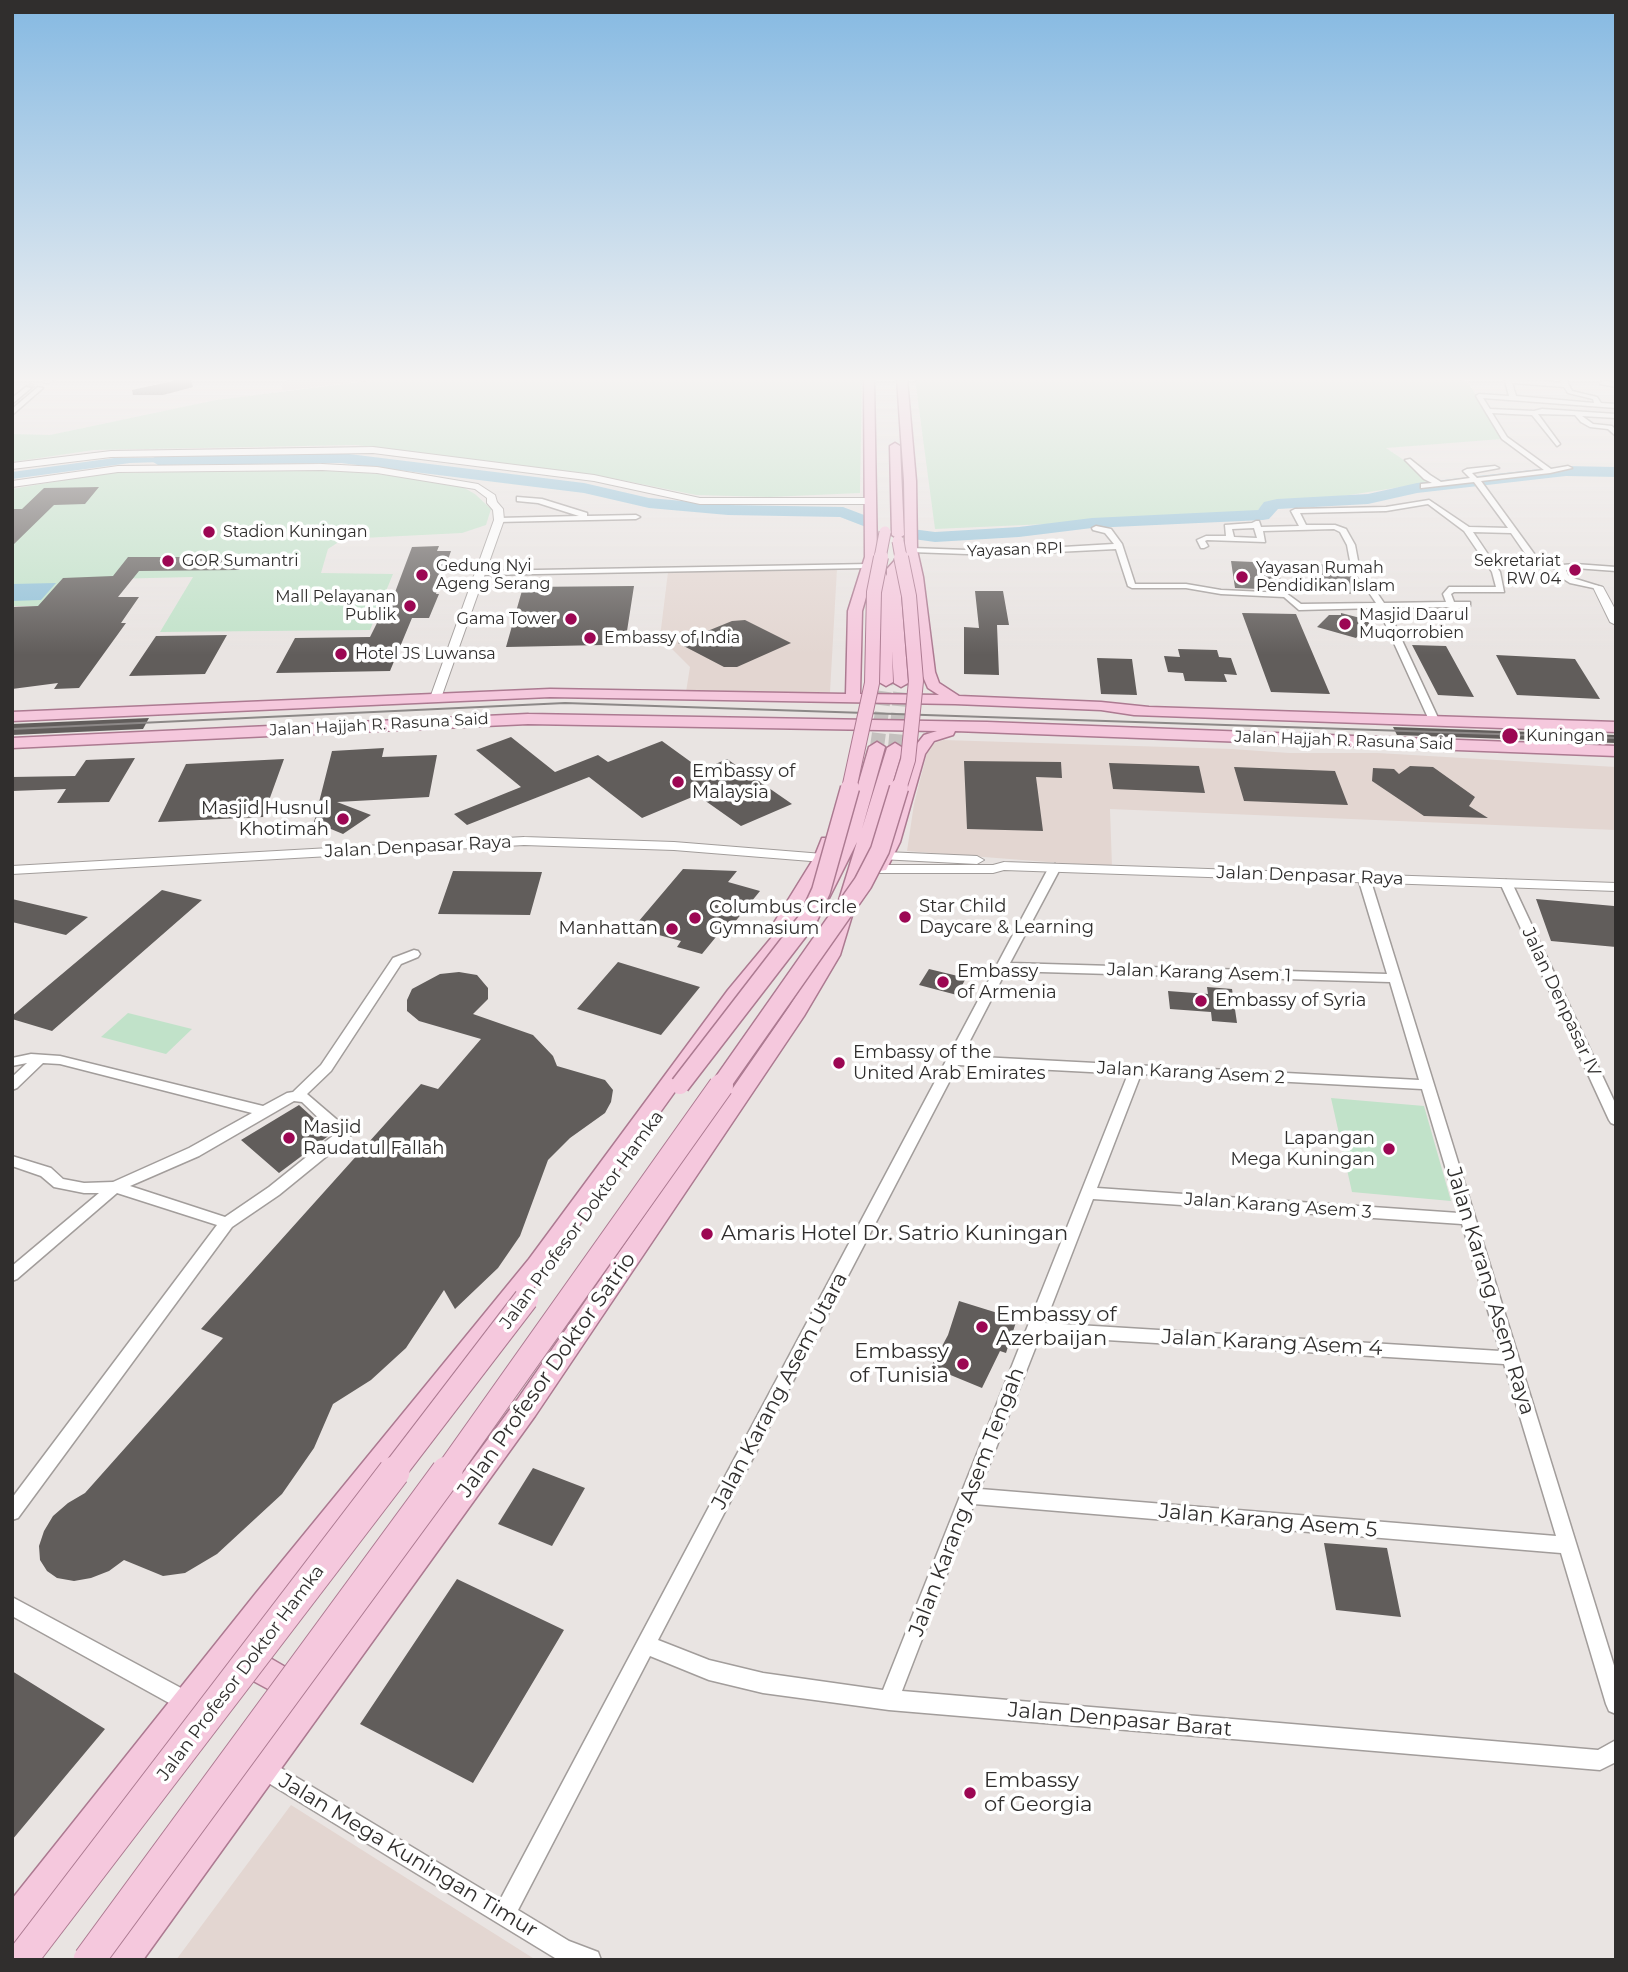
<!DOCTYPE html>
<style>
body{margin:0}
#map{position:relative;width:1628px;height:1972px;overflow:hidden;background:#e9e4e2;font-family:Montserrat,sans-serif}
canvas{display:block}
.frame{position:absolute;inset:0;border:14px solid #302e2d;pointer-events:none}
</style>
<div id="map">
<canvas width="1628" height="1972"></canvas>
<div class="frame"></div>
</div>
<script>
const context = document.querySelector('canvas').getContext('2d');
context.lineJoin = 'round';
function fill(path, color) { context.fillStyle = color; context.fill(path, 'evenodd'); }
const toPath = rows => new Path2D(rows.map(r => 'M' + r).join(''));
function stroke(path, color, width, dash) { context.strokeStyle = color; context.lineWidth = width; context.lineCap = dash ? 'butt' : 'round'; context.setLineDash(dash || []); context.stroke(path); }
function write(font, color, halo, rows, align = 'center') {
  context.font = font + ' Montserrat,sans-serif'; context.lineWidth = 7; context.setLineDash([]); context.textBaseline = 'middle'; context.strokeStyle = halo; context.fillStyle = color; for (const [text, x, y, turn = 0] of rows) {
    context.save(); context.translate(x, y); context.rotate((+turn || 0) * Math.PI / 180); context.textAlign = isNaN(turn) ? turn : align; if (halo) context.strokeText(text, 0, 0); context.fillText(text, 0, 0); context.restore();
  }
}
const built = toPath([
 [288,379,383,379,283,391,281,385],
 [837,569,830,692,686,692,690,667,660,637,668,572],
 [943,740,1232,749,1289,753,1378,753,1616,767,1616,830,1110,809,1112,867,907,851,914,804,929,745],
 [291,1805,536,1960,176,1960]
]);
const green = toPath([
 [383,379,862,379,860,493,770,497,696,495,611,478,356,445,94,450,12,462,12,434,50,435,216,400],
 [915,379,1460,379,1467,382,1488,411,1502,439,1386,448,1417,469,1420,477,1433,482,1324,499,1270,502,1250,515,935,529],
 [336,470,400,476,459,485,475,494,491,509,486,525,462,533,343,539,328,549,321,573,393,574,370,630,160,632,193,577,66,580,45,606,12,606,12,489,105,473],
 [128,1013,192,1029,166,1054,101,1037],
 [1331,1098,1424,1106,1451,1201,1352,1192]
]);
const water = toPath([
 [191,457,196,461,130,463,12,479,12,472,114,458],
 [56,583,41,600,12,601,12,584]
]);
const river = toPath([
 [341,453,584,483,649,498,728,505,843,507,872,518,875,522,866,527,840,517,728,515,649,508,584,493,341,463,158,465,150,460,158,455,341,453],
 [1566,466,1616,467,1616,477,1566,476,1417,493,1368,504,1278,509,1269,519,1263,520,1092,528,1019,537,935,542,906,538,903,534,912,529,935,532,1019,527,1092,518,1258,510,1264,502,1277,499,1368,494,1417,483,1566,466]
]);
const building = toPath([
 [182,379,191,379,193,387,163,395,133,395,132,390],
 [99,487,85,504,54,505,12,546,12,509,22,509,44,488],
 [439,546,437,551,451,551,436,594,439,594,429,618,412,618,390,671,276,673,295,638,370,637,391,595,394,595,412,547],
 [128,557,248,557,239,570,139,571,118,597,139,597,121,623,126,623,79,688,54,689,58,683,12,689,12,607,38,606,63,578,113,576],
 [1231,561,1277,563,1283,590,1235,588],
 [1304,564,1346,565,1360,594,1315,592],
 [634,586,627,631,605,631,603,645,506,647,523,587],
 [975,591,1003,591,1009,625,997,625,999,675,964,674,964,627,979,628],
 [1242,613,1296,614,1330,694,1271,692],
 [1341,613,1372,621,1356,638,1317,627,1329,615,1341,615],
 [745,620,791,643,737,667,724,667,678,643,732,621],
 [227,635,205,674,129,676,156,636],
 [1412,645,1446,646,1474,697,1438,695],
 [1178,649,1217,650,1219,657,1231,658,1237,675,1224,674,1227,682,1185,681,1183,673,1168,672,1164,656,1180,657],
 [1496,655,1575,659,1600,699,1517,695],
 [1097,658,1132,659,1137,695,1101,694],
 [149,718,143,729,12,735,12,724],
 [1393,727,1616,735,1616,743,1397,735],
 [511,737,555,772,598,755,608,762,662,741,702,770,727,759,792,804,741,826,697,795,642,818,589,777,467,825,454,814,521,787,476,750],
 [384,748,382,757,437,755,429,797,337,802,371,815,343,834,314,822,332,751],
 [135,758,109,802,57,803,66,789,12,791,12,777,75,776,86,760],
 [284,759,263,817,158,822,186,764],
 [964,761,1061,762,1062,778,1036,777,1043,831,967,829],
 [1109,763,1199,766,1205,793,1113,789],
 [1410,766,1433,767,1475,797,1469,806,1488,818,1424,816,1372,781,1373,768,1394,769,1399,774],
 [1234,767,1335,771,1348,805,1244,801],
 [683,869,737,871,728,882,760,891,734,923,729,921,702,954,677,947,681,941,633,928],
 [453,871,542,872,530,915,438,914],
 [162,890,202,900,52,1031,12,1019,12,1016],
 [12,899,88,917,66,935,12,922],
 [1536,899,1614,906,1616,947,1551,941],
 [618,962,700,987,661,1035,577,1009],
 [929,969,966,978,957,995,919,985],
 [459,972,477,975,488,988,488,999,473,1014,533,1035,553,1056,557,1066,605,1080,613,1090,611,1102,605,1113,570,1138,548,1160,520,1236,498,1268,455,1309,444,1290,406,1348,371,1380,333,1404,314,1448,282,1494,217,1554,185,1573,163,1576,124,1560,109,1571,91,1578,74,1581,57,1578,47,1571,40,1560,39,1546,44,1531,53,1516,68,1503,85,1493,223,1338,201,1329,421,1084,438,1089,481,1039,419,1021,407,1011,407,1000,412,989,440,974],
 [1207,987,1232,989,1237,1023,1212,1021,1211,1012,1170,1009,1168,991,1208,994],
 [299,1105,331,1134,279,1173,241,1140],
 [959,1301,1017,1319,1006,1353,1000,1351,982,1388,931,1367,948,1335],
 [533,1468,585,1488,552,1546,498,1524],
 [1324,1543,1387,1548,1401,1617,1336,1610],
 [457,1579,564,1630,473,1783,360,1724],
 [12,1671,105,1729,12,1840]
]);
const minorTunnel = toPath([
 [28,388,36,382]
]);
const primaryTunnel = toPath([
 [877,747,886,682],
 [895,748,901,683]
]);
const minor = toPath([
 [48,379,55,379,49,383,45,383,45,381,48,379],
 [1560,379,1566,379,1572,391,1597,397,1601,403,1616,404,1616,408,1483,398,1490,409,1534,411,1542,409,1616,414,1616,418,1582,416,1593,424,1612,426,1616,430,1616,436,1608,429,1590,427,1581,422,1575,415,1538,414,1560,444,1557,446,1532,415,1492,413,1507,437,1551,469,1568,466,1572,468,1550,473,1481,481,1535,555,1562,565,1575,564,1616,567,1616,571,1575,568,1566,570,1568,575,1576,579,1602,587,1598,589,1570,583,1562,578,1558,570,1529,559,1511,533,1473,532,1500,572,1504,592,1454,592,1451,594,1454,602,1470,602,1470,606,1467,607,1452,609,1448,607,1387,608,1439,720,1437,722,1431,722,1429,720,1378,608,1299,610,1284,597,1221,594,1186,588,1132,588,1128,586,1116,549,995,555,911,552,907,550,911,548,995,551,1114,544,1105,533,1093,530,1092,528,1096,526,1111,529,1122,544,1135,584,1186,584,1221,590,1286,593,1301,604,1376,603,1351,566,1347,545,1340,532,1334,529,1263,531,1265,542,1207,540,1205,541,1208,546,1204,548,1201,548,1197,540,1206,536,1226,536,1225,525,1252,523,1256,521,1259,521,1261,527,1299,526,1291,511,1295,509,1386,507,1429,500,1469,527,1508,528,1474,482,1421,488,1421,484,1432,483,1424,479,1405,460,1410,459,1430,475,1441,482,1470,478,1463,471,1467,469,1495,466,1499,468,1472,473,1477,478,1544,470,1502,439,1476,396,1479,394,1509,396,1505,381,1508,379,1562,383,1560,379],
 [1512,383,1564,387,1568,393,1593,399,1594,403,1516,396,1512,383],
 [1428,504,1464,531,1492,572,1496,587,1449,587,1443,594,1446,602,1384,603,1359,566,1355,545,1346,529,1335,525,1306,525,1300,513,1386,511,1428,504],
 [1254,528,1257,538,1234,537,1232,529,1254,528],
 [1602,381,1616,383,1616,387,1600,384,1602,381],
 [26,387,31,388,12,404,12,398,26,387],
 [38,387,43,388,12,415,12,409,38,387],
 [517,497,542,499,587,513,587,516,636,515,640,517,636,519,496,522,495,520,499,518,579,516,538,503,517,501,517,497],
 [870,564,871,566,867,568,481,575,477,573,481,571,870,564],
 [1055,864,1061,867,1010,963,1387,974,1358,878,1364,875,1370,878,1616,1672,1616,1714,1609,1711,1606,1704,1561,1553,974,1504,902,1691,1598,1750,1616,1740,1616,1762,1600,1770,889,1710,763,1693,709,1680,650,1656,518,1910,569,1941,598,1952,601,1960,560,1960,555,1958,257,1776,254,1769,257,1762,264,1759,271,1762,500,1900,1049,867,1055,864],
 [1006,971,1390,982,1419,1080,962,1056,1006,971],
 [958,1065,1128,1074,883,1690,763,1673,709,1660,658,1640,958,1065],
 [1141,1074,1422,1089,1459,1213,1097,1188,1141,1074],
 [1093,1199,1462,1224,1500,1351,1045,1323,1093,1199],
 [1040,1336,1504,1364,1556,1536,980,1489,1040,1336],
 [1506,880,1512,883,1616,1105,1616,1125,1611,1123,1609,1120,1500,883,1506,880],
 [414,950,418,951,420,954,418,957,401,964,331,1071,307,1094,349,1130,351,1134,349,1138,279,1195,232,1227,18,1518,12,1520,12,1498,217,1225,117,1193,17,1279,12,1281,12,1266,99,1193,84,1193,54,1187,41,1176,12,1166,12,1156,51,1168,63,1179,84,1183,113,1182,189,1148,252,1113,60,1064,43,1063,17,1088,12,1090,12,1077,27,1063,12,1066,12,1058,31,1054,60,1056,263,1106,287,1093,293,1092,321,1065,393,958,414,950],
 [294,1101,302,1102,335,1134,269,1187,225,1217,130,1186,199,1156,294,1101],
 [12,1597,194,1695,197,1702,194,1709,187,1712,180,1709,12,1616,12,1597]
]);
const tertiary = toPath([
 [373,447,594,475,700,498,871,498,876,501,871,504,700,504,594,481,373,453,111,457,12,469,12,463,111,451,373,447],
 [322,464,377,467,478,484,495,495,497,502,503,509,504,520,440,701,436,702,430,698,494,520,493,510,487,503,487,498,475,489,377,473,322,470,118,472,12,487,12,481,118,466,322,464],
 [1594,585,1603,587,1616,611,1616,625,1610,622,1593,587,1594,585],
 [524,837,674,842,823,854,830,858,823,862,674,850,524,845,12,874,12,866,524,837],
 [885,852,977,856,984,860,977,864,880,859,878,856,885,852],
 [1004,862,1616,883,1616,891,1004,870,993,873,879,873,872,869,879,865,993,865,1004,862]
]);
const primary = toPath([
 [864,379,874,379,877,557,887,576,887,569,905,549,904,481,897,379,907,379,916,481,917,550,923,577,935,672,939,683,959,696,1101,702,1149,707,1616,722,1616,732,1134,715,1101,710,955,704,550,697,12,721,12,712,550,689,846,694,848,611,865,557,864,379],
 [907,561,921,672,928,688,939,695,860,694,862,611,873,573,876,579,879,682,886,686,893,682,892,651,894,683,901,687,908,683,899,570,907,561],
 [895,443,900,446,904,535,898,539,892,535,890,446,895,443],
 [528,714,987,722,1616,746,1616,756,955,731,953,735,934,741,925,754,900,842,886,870,880,871,871,866,884,842,909,754,924,735,937,731,528,724,12,748,12,738,528,714],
 [877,742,885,747,862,829,887,748,895,743,903,748,840,955,804,1016,535,1416,143,1960,105,1960,110,1948,292,1702,233,1670,24,1938,12,1943,12,1899,256,1593,529,1259,728,990,777,931,772,926,814,858,822,838,834,838,836,842,832,858,800,910,809,911,812,915,809,919,779,950,742,998,545,1273,251,1647,294,1672,301,1671,312,1676,517,1400,789,1007,822,955,857,842,829,898,817,898,814,894,842,840,869,747,877,742]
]);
const tram = toPath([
 [12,729,565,703,1616,738]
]);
const primaryBridgeFar4 = toPath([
 [898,541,901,558],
 [880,558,885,532]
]);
const primaryBridgeFar3 = toPath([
 [849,789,872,683,874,592,881,557],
 [899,789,908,760,916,681,909,596,901,557]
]);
const primaryBridgeFar2 = toPath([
 [680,1085,808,919,821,891,850,788],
 [719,1088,863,883,880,850,899,788]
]);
const primaryBridgeFar1 = toPath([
 [392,1474,526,1299],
 [446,1474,721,1086]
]);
const primaryBridge = toPath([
 [21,1960,394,1472],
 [89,1960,447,1472]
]);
const markers = [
 [209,532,7,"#9c0753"],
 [168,561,7,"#9c0753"],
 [1575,570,7,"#9c0753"],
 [422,575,7,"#9c0753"],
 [1242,577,7,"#9c0753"],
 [410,606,7,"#9c0753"],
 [571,619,7,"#9c0753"],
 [1345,624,7,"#9c0753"],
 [590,638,7,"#9c0753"],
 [341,654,7,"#9c0753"],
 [1510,736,9,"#9c0753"],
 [678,782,7,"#9c0753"],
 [343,819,7,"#9c0753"],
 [905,917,7,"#9c0753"],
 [695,918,7,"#9c0753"],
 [672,929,7,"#9c0753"],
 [943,982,7,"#9c0753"],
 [1201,1001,7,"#9c0753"],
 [839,1063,7,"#9c0753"],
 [289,1138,7,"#9c0753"],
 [1389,1149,7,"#9c0753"],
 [707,1234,7,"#9c0753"],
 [982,1327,7,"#9c0753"],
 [963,1364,7,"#9c0753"],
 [970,1793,7,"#9c0753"]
];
const farPoinames = [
 ["Stadion Kuningan",223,532],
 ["GOR Sumantri",182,561],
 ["Sekretariat",1561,561,"right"],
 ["RW 04",1561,579,"right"],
 ["Gedung Nyi",436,566],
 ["Ageng Serang",436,584],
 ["Yayasan Rumah",1256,568],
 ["Pendidikan Islam",1256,586],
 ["Mall Pelayanan",396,597,"right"],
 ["Publik",396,615,"right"],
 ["Masjid Daarul",1359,615],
 ["Muqorrobien",1359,633],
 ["Gama Tower",557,619,"right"],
 ["Embassy of India",604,638],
 ["Hotel JS Luwansa",355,654],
 ["Kuningan",1526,736]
];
const farStreetnames = [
 ["Yayasan RPI",1015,550,-2],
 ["Jalan Hajjah R. Rasuna Said",379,725,-3],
 ["Jalan Hajjah R. Rasuna Said",1344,741,2]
];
const poiNames = [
 ["Embassy of",692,772],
 ["Malaysia",692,793],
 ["Masjid Husnul",329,809,"right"],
 ["Khotimah",329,830,"right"],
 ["Star Child",919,907],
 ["Daycare & Learning",919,928],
 ["Columbus Circle",709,908],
 ["Gymnasium",709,929],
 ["Manhattan",658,929,"right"],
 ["Embassy",957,972],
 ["of Armenia",957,993],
 ["Embassy of Syria",1215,1001],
 ["Embassy of the",853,1053],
 ["United Arab Emirates",853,1074],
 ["Masjid",303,1128],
 ["Raudatul Fallah",303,1149],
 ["Lapangan",1375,1139,"right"],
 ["Mega Kuningan",1375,1160,"right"]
];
const streetNames = [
 ["Jalan Denpasar Raya",418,847,-3],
 ["Jalan Denpasar Raya",1310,876,2],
 ["Jalan Karang Asem 1",1199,973,2],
 ["Jalan Denpasar IV",1561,1002,65],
 ["Jalan Karang Asem 2",1191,1073,3],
 ["Jalan Karang Asem 3",1278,1206,4],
 ["Jalan Profesor Doktor Hamka",582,1220,-54],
 ["Jalan Profesor Doktor Hamka",241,1673,-53]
];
const nearPoinames = [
 ["Amaris Hotel Dr. Satrio Kuningan",721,1234],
 ["Embassy of",996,1315],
 ["Azerbaijan",996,1339],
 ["Embassy",949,1352,"right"],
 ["of Tunisia",949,1376,"right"],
 ["Embassy",984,1781],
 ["of Georgia",984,1805]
];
const nearStreetnames = [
 ["Jalan Karang Asem Raya",1490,1291,73],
 ["Jalan Karang Asem 4",1272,1343,3],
 ["Jalan Profesor Doktor Satrio",547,1375,-55],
 ["Jalan Karang Asem Utara",780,1391,-62],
 ["Jalan Karang Asem Tengah",967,1502,-69],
 ["Jalan Karang Asem 5",1268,1521,5],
 ["Jalan Denpasar Barat",1120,1720,5],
 ["Jalan Mega Kuningan Timur",408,1856,31]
];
fill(built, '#e3d6d1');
fill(green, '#c1e2c9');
fill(water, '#91c1d8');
fill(river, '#91c1d8');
fill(building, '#615d5b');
stroke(minorTunnel, '#c4c0be', 7, [7, 3.5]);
stroke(primaryTunnel, '#c4c0be', 14, [14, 7]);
stroke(minor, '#a29d9b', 3);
stroke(tertiary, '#a29d9b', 2);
stroke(primary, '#ac7a91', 3);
fill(minor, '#fff');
fill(tertiary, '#fff');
fill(primary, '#f5c8dd');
stroke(tram, '#8c8887', 2);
stroke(primaryBridgeFar4, '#ac7a91', 13, []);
stroke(primaryBridgeFar3, '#ac7a91', 16, []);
stroke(primaryBridgeFar2, '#ac7a91', 21, []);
stroke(primaryBridgeFar1, '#ac7a91', 26, []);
stroke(primaryBridge, '#ac7a91', 33, []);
stroke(primaryBridgeFar4, '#f5c8dd', 11);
stroke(primaryBridgeFar3, '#f5c8dd', 14);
stroke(primaryBridgeFar2, '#f5c8dd', 18);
stroke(primaryBridgeFar1, '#f5c8dd', 24);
stroke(primaryBridge, '#f5c8dd', 31);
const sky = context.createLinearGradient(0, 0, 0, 655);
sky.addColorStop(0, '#85b9e2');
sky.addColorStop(0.58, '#f5f3f2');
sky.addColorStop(1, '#f5f3f200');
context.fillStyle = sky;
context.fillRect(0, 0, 1628, 655);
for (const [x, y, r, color] of markers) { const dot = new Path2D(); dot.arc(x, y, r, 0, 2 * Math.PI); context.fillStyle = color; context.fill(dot); stroke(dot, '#fff', 2.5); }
write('16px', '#302e2d', '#fff', farPoinames, 'left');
write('16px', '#302e2d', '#fff', farStreetnames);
write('18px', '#302e2d', '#fff', poiNames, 'left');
write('18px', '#302e2d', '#fff', streetNames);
write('21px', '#302e2d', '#fff', nearPoinames, 'left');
write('21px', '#302e2d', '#fff', nearStreetnames);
</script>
